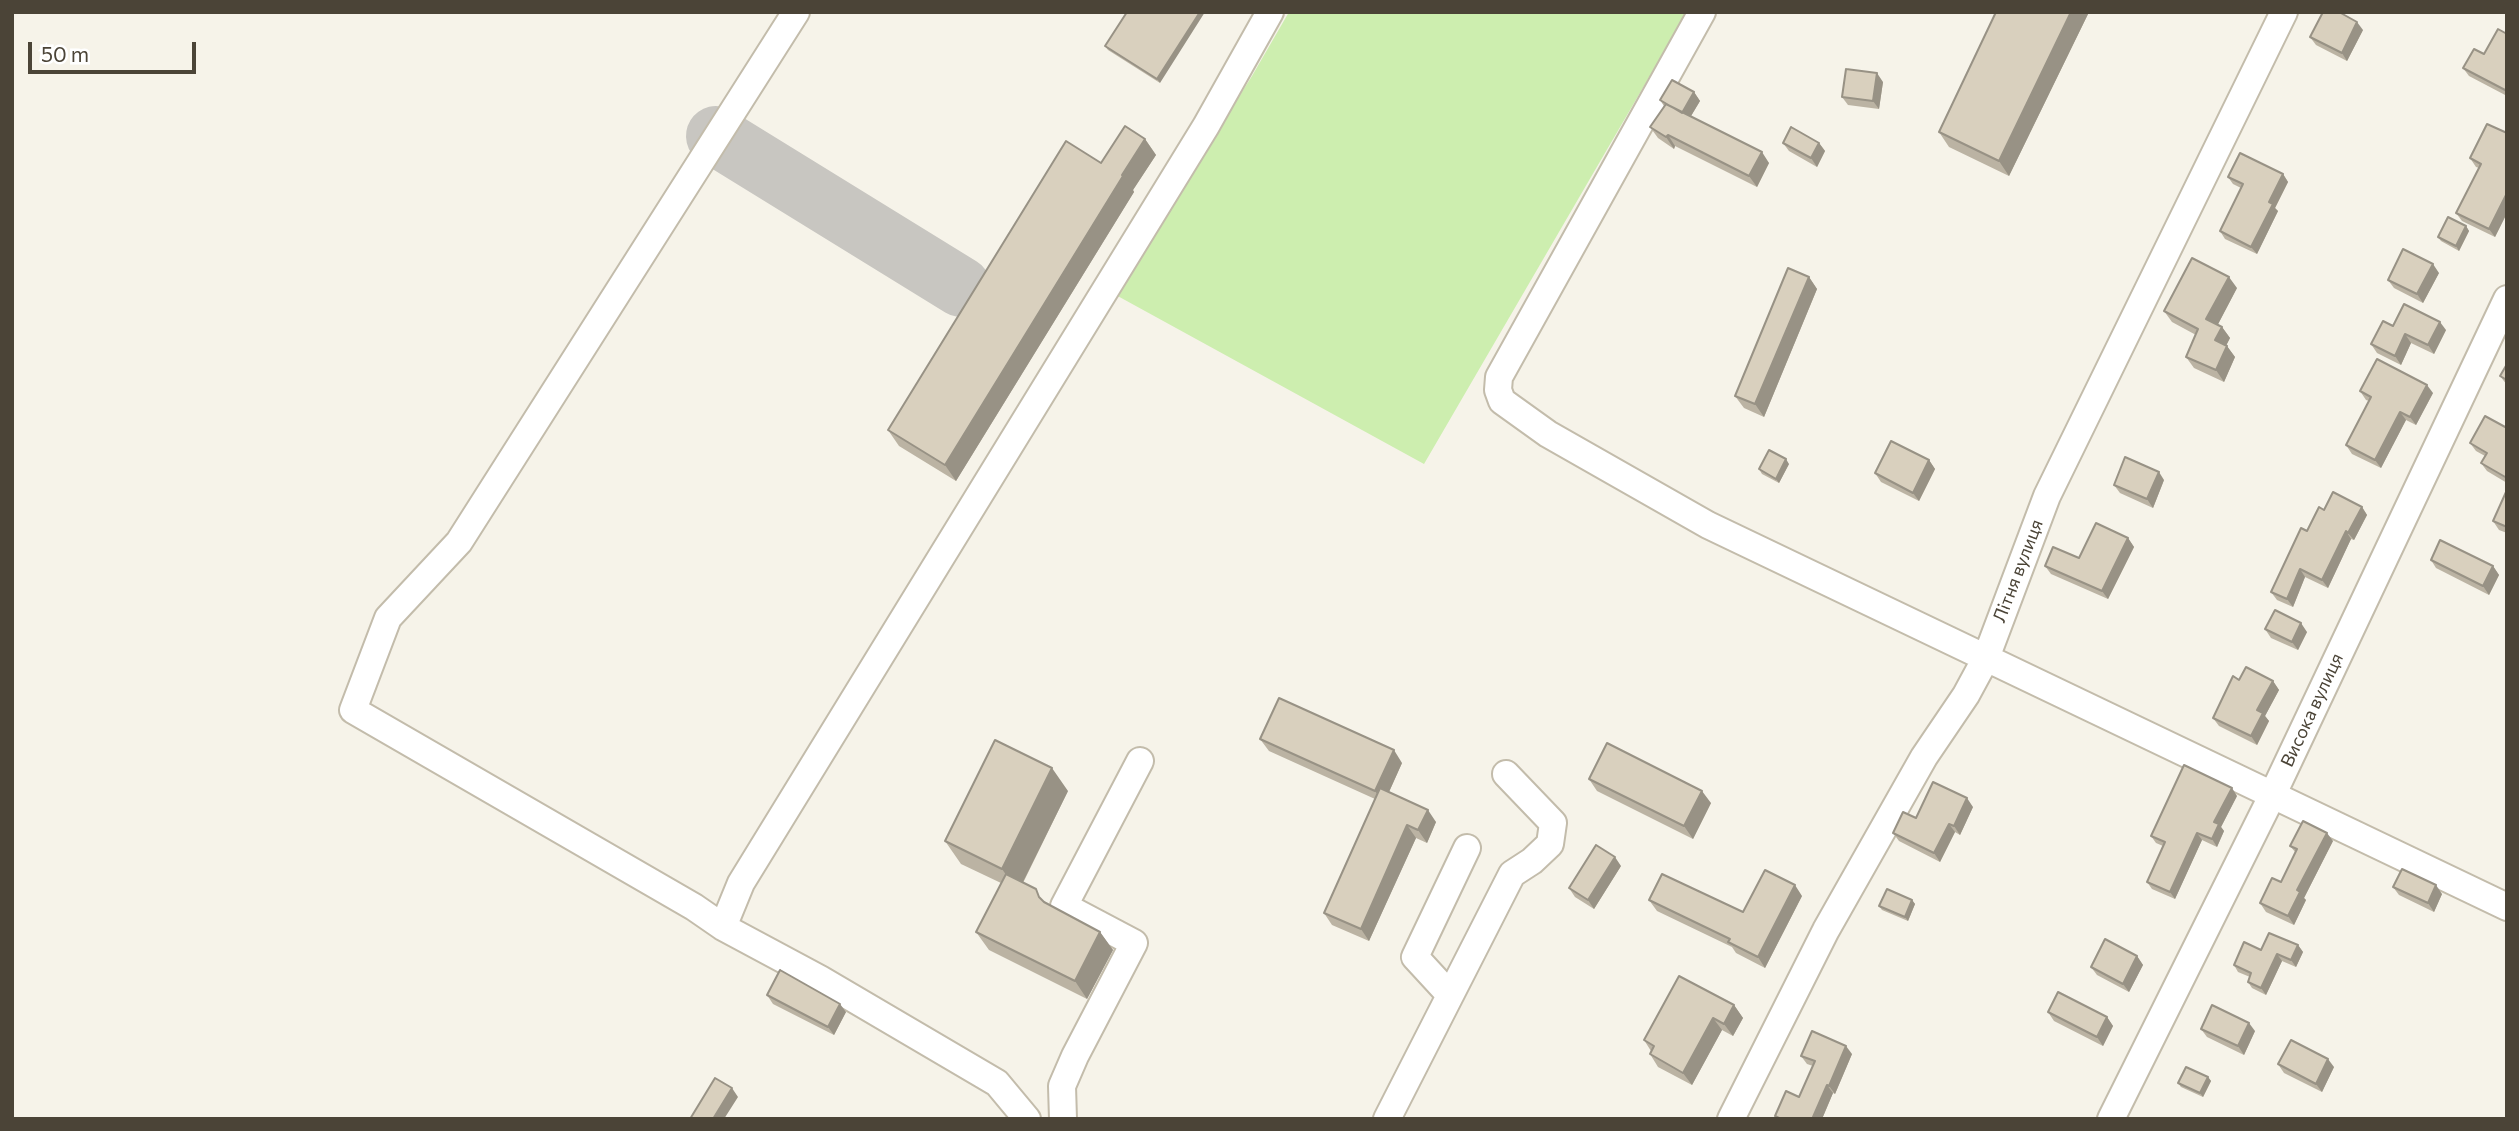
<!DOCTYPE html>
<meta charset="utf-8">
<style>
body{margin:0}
#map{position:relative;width:2519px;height:1131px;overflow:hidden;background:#f6f3e9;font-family:Commissioner,sans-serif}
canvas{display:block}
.frame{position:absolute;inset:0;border:14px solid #4b4437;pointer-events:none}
.scale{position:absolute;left:28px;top:42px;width:168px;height:32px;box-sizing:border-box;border:4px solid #4b4437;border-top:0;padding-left:9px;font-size:21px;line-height:24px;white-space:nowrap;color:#4b4437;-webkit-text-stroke:5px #fff;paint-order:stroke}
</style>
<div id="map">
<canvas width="2519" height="1131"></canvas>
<div class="frame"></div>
<div class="scale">50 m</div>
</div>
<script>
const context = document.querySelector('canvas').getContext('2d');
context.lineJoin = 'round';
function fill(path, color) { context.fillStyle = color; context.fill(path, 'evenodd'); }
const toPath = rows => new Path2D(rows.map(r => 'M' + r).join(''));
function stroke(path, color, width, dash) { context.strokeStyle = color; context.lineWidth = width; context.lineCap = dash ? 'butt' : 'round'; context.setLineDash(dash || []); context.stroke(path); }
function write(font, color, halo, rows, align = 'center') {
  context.font = font + ' Commissioner,sans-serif'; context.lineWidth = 5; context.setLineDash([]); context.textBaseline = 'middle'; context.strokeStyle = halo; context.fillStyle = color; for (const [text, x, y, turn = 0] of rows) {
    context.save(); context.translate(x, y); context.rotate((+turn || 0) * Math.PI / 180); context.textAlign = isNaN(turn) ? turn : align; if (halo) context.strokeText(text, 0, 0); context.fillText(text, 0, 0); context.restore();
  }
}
const green = toPath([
 [1289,12,1687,12,1424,464,1114,294,1252,76]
]);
const taxiway = toPath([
 [716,136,961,287]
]);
const minor = toPath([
 [796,12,459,542,388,618,353,710,694,907,723,927,820,979,997,1083,1027,1119],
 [1702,12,1499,377,1498,390,1502,401,1548,434,1708,525,2507,907],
 [723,927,741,883,1206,126,1270,12],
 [1450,995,1415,957,1467,848],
 [1063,1119,1062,1086,1075,1056,1134,943,1064,906,1140,761],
 [1387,1119,1512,874,1532,861,1550,844,1553,823,1506,774],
 [1731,1119,1826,930,1924,757,1966,695,1986,658,2047,496,2284,12],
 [2111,1119,2272,796,2507,299]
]);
const wall = toPath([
 [1127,12,1160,83,1108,50,1105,46],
 [1996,12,2089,12,2009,176,1949,147,1939,132],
 [2363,30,2347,61,2316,45,2310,37],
 [2507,34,2507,96,2469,76,2463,68,2484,54],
 [1883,82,1879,109,1848,105,1842,97],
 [1694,92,1700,101,1691,116,1769,163,1757,187,1675,146,1674,149,1658,138,1650,127,1664,106,1660,100],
 [2507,133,2507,213,2495,237,2462,221,2456,213,2479,168,2476,167,2470,158],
 [1145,139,1156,155,1133,190,1134,192,956,481,899,446,888,430,1101,163],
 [1783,143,1819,143,1825,151,1817,167,1789,151],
 [2283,174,2288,182,2275,208,2278,211,2257,254,2225,239,2220,231,2241,188,2233,184,2228,177],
 [2466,226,2469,231,2459,251,2441,241,2438,237],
 [2439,273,2423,303,2394,288,2388,280],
 [1809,277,1817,289,1764,417,1744,408,1735,396],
 [2237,288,2218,324,2222,327,2230,338,2226,345,2235,357,2224,382,2194,368,2186,357,2196,335,2172,322,2164,311],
 [2393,326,2446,330,2434,354,2411,343,2401,365,2377,353,2371,344],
 [2507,364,2507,385,2500,376],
 [2360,391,2433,393,2416,425,2406,420,2381,468,2352,454,2346,445,2369,401,2366,400],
 [2507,428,2507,483,2487,471,2481,463,2485,456,2476,451,2470,443],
 [1929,460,1935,469,1919,501,1881,482,1875,473],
 [1789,464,1779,483,1762,474,1759,469],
 [2164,480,2153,508,2120,493,2114,485],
 [2507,492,2507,533,2499,530,2493,521],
 [2362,507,2367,515,2354,540,2351,539,2328,588,2305,577,2293,607,2277,600,2271,592,2307,531,2324,510],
 [2128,538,2134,547,2108,599,2051,574,2045,566,2079,558],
 [2431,560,2493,566,2499,575,2489,595,2436,568],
 [2265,629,2307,632,2298,650,2271,638],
 [2239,680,2273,681,2279,690,2265,716,2269,721,2257,745,2219,726,2213,718],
 [1260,739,1402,763,1389,792,1436,822,1427,843,1416,838,1369,941,1332,925,1324,913,1375,799,1269,751],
 [1589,779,1711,803,1693,839,1597,791],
 [1068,791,1023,883,1045,903,1100,932,1113,950,1087,999,989,950,976,932,1001,883,961,864,945,841],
 [2237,796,2221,827,2224,831,2217,847,2202,840,2175,899,2152,889,2147,882,2163,846,2156,843,2151,836],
 [1973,807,1960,835,1955,832,1940,862,1899,841,1893,833,1916,818],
 [2333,841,2304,898,2306,900,2294,925,2266,912,2260,903,2281,882,2296,853,2290,846],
 [1621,866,1594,909,1575,897,1569,888],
 [2393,887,2442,894,2434,912,2399,895],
 [1802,896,1765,968,1736,953,1732,947,1657,911,1649,900,1743,912],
 [1912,900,1915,904,1908,921,1882,910,1879,906],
 [2298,945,2303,952,2296,967,2282,961,2266,995,2252,988,2248,982,2250,977,2238,972,2234,965,2261,950],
 [2137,956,2143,965,2129,992,2097,975,2091,967],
 [767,995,846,1012,834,1035,773,1004],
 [1734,1005,1743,1018,1733,1036,1722,1030,1692,1085,1658,1067,1650,1054,1651,1051,1644,1040],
 [2048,1012,2107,1017,2113,1026,2103,1046,2054,1021],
 [2201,1029,2255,1031,2244,1055,2207,1037],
 [1852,1054,1835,1094,1833,1093,1822,1119,1777,1119,1775,1116,1799,1097,1813,1066,1807,1064,1801,1056],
 [2278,1064,2334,1067,2322,1092,2284,1073],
 [2208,1077,2211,1081,2203,1097,2181,1087,2178,1083]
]);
const shadedWall = toPath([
 [1200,12,1205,12,1160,83,1157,79],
 [2071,12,2089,12,2009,176,1999,161],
 [2357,22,2363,30,2347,61,2342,53],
 [1877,73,1883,82,1879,109,1873,101],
 [1694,92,1700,101,1688,121,1682,113],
 [1668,135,1675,146,1674,149,1666,137],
 [1145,139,1156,155,1133,190,1134,192,956,481,945,465,1122,175],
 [1819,143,1825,151,1817,167,1811,158],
 [1762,152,1769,163,1757,187,1749,176],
 [2283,174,2288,182,2275,208,2278,211,2257,254,2251,247,2269,202],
 [2507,193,2507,213,2495,237,2489,229],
 [2466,226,2469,231,2459,251,2456,246],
 [2433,264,2439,273,2423,303,2417,294],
 [1809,277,1817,289,1764,417,1755,404],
 [2229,277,2237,288,2215,330,2206,319],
 [2440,322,2446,330,2434,354,2428,345],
 [2222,327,2230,338,2223,352,2215,340],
 [2405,334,2411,343,2401,365,2395,356],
 [2227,346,2235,357,2224,382,2216,370],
 [2427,385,2433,393,2416,425,2410,417],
 [2400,412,2406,420,2381,468,2375,460],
 [1786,459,1789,464,1779,483,1776,479],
 [1929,460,1935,469,1919,501,1913,493],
 [2159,472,2164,480,2153,508,2147,499],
 [2362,507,2367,515,2354,540,2348,533],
 [2346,531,2351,539,2328,588,2322,580],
 [2128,538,2134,547,2108,599,2102,591],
 [2493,566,2499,575,2489,595,2483,586],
 [2300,569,2305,577,2293,607,2287,599],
 [2301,623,2307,632,2298,650,2292,642],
 [2273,681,2279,690,2265,716,2269,721,2257,745,2251,736,2257,710],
 [1394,750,1402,763,1384,803,1375,791],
 [1052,768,1068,791,1018,892,1002,869],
 [2232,788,2237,796,2221,827,2224,831,2217,847,2212,839,2214,822],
 [1702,791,1711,803,1693,839,1684,826],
 [1967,798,1973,807,1960,835,1954,826],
 [1428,810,1436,822,1427,843,1418,830],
 [1949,824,1955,832,1940,862,1934,853],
 [1407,825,1416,838,1369,941,1361,929],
 [2197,833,2202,840,2175,899,2170,892],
 [2327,833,2333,841,2304,898,2306,900,2294,925,2288,916,2297,890],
 [1615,857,1621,866,1594,909,1588,900],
 [1795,885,1802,896,1765,968,1758,957],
 [2436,885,2442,894,2434,912,2428,903],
 [1912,900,1915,904,1908,921,1905,917],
 [1100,932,1113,950,1087,999,1075,981],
 [2298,945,2303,952,2296,967,2291,960],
 [2277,954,2282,961,2266,995,2261,988],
 [2137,956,2143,965,2129,992,2123,984],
 [840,1004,846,1012,834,1035,828,1027],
 [1734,1005,1743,1018,1733,1036,1724,1024],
 [2107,1017,2113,1026,2103,1046,2097,1037],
 [1713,1018,1722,1030,1692,1085,1683,1073],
 [2249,1023,2255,1031,2244,1055,2238,1046],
 [1846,1046,1852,1054,1835,1094,1829,1086],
 [2328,1059,2334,1067,2322,1092,2316,1084],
 [2208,1077,2211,1081,2203,1097,2200,1093],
 [1827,1085,1833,1093,1822,1119,1815,1119,1813,1117],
 [732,1088,738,1097,724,1119,713,1119]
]);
const building = toPath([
 [1127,12,1200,12,1157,79,1105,46,1127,12],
 [1996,12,2071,12,1999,161,1939,132,1996,12],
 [2323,12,2339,12,2357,22,2342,53,2310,37,2323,12],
 [2498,29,2507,34,2507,91,2463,68,2474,49,2484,54,2498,29],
 [1846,69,1877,73,1873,101,1842,97,1846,69],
 [1672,80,1694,92,1682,113,1660,100,1672,80],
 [1666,104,1762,152,1749,176,1668,135,1666,137,1650,127,1666,104],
 [2487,124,2507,133,2507,193,2489,229,2456,213,2481,164,2470,158,2487,124],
 [1125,126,1145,139,1122,175,1123,176,945,465,888,430,1066,141,1101,163,1125,126],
 [1791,127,1819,143,1811,158,1783,143,1791,127],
 [2240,153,2283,174,2269,202,2273,204,2251,247,2220,231,2243,184,2228,177,2240,153],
 [2448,217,2466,226,2456,246,2438,237,2448,217],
 [2403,249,2433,264,2417,294,2388,280,2403,249],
 [2192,258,2229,277,2206,319,2222,327,2215,340,2227,346,2216,370,2186,357,2198,329,2164,311,2192,258],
 [1788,268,1809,277,1755,404,1735,396,1788,268],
 [2404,304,2440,322,2428,345,2405,334,2395,356,2371,344,2383,321,2393,326,2404,304],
 [2377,359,2427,385,2410,417,2400,412,2375,460,2346,445,2371,397,2360,391,2377,359],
 [2507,364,2507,380,2500,376,2507,364],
 [2485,416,2507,428,2507,478,2481,463,2487,453,2470,443,2485,416],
 [1891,441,1929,460,1913,493,1875,473,1891,441],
 [1769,450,1786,459,1776,479,1759,469,1769,450],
 [2125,457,2159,472,2147,499,2114,485,2125,457],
 [2333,492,2362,507,2348,533,2346,531,2322,580,2300,569,2287,599,2271,592,2301,528,2307,531,2319,507,2324,510,2333,492],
 [2506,492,2507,492,2507,527,2493,521,2506,492],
 [2096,523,2128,538,2102,591,2045,566,2053,547,2079,558,2096,523],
 [2440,540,2493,566,2483,586,2431,560,2440,540],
 [2275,610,2301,623,2292,642,2265,629,2275,610],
 [2246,667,2273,681,2257,710,2263,713,2251,736,2213,718,2233,676,2239,680,2246,667],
 [1279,698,1394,750,1375,791,1260,739,1279,698],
 [995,740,1052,768,1002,869,945,841,995,740],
 [1607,743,1702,791,1684,826,1589,779,1607,743],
 [2184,765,2232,788,2214,822,2219,824,2212,839,2197,833,2170,892,2147,882,2165,842,2151,836,2184,765],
 [1933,782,1967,798,1954,826,1949,824,1934,853,1893,833,1903,812,1916,818,1933,782],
 [1380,788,1428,810,1418,830,1407,825,1361,929,1324,913,1380,788],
 [2303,821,2327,833,2297,890,2300,892,2288,916,2260,903,2272,878,2281,882,2297,849,2290,846,2303,821],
 [1596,845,1615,857,1588,900,1569,888,1596,845],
 [2402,869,2436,885,2428,903,2393,887,2402,869],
 [1765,870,1795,885,1758,957,1728,942,1730,939,1649,900,1662,874,1743,912,1765,870],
 [1006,874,1036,889,1039,897,1044,902,1100,932,1075,981,976,932,1006,874],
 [1887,889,1912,900,1905,917,1879,906,1887,889],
 [2269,933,2298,945,2291,960,2277,954,2261,988,2248,982,2251,973,2234,965,2244,942,2261,950,2269,933],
 [2105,939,2137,956,2123,984,2091,967,2105,939],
 [780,970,840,1004,828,1027,767,995,780,970],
 [1679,976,1734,1005,1724,1024,1713,1018,1683,1073,1650,1054,1654,1046,1644,1040,1679,976],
 [2058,992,2107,1017,2097,1037,2048,1012,2058,992],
 [2212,1005,2249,1023,2238,1046,2201,1029,2212,1005],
 [1812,1031,1846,1046,1829,1086,1827,1085,1813,1117,1818,1119,1781,1119,1775,1116,1786,1091,1799,1097,1815,1061,1801,1056,1812,1031],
 [2291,1040,2328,1059,2316,1084,2278,1064,2291,1040],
 [2186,1067,2208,1077,2200,1093,2178,1083,2186,1067],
 [715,1078,732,1088,713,1119,690,1119,715,1078]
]);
const streetNames = [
 ["Літня вулиця",2018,571,-69],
 ["Висока вулиця",2312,710,-65]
];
fill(green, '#cdeeaf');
stroke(taxiway, '#c8c6c1', 60);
stroke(minor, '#c3bcab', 30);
stroke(minor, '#fff', 26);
fill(wall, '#bbb3a3');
fill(shadedWall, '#989285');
fill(building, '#d9d0be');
stroke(building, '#989285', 2);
write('18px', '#4b4437', '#fff', streetNames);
</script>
